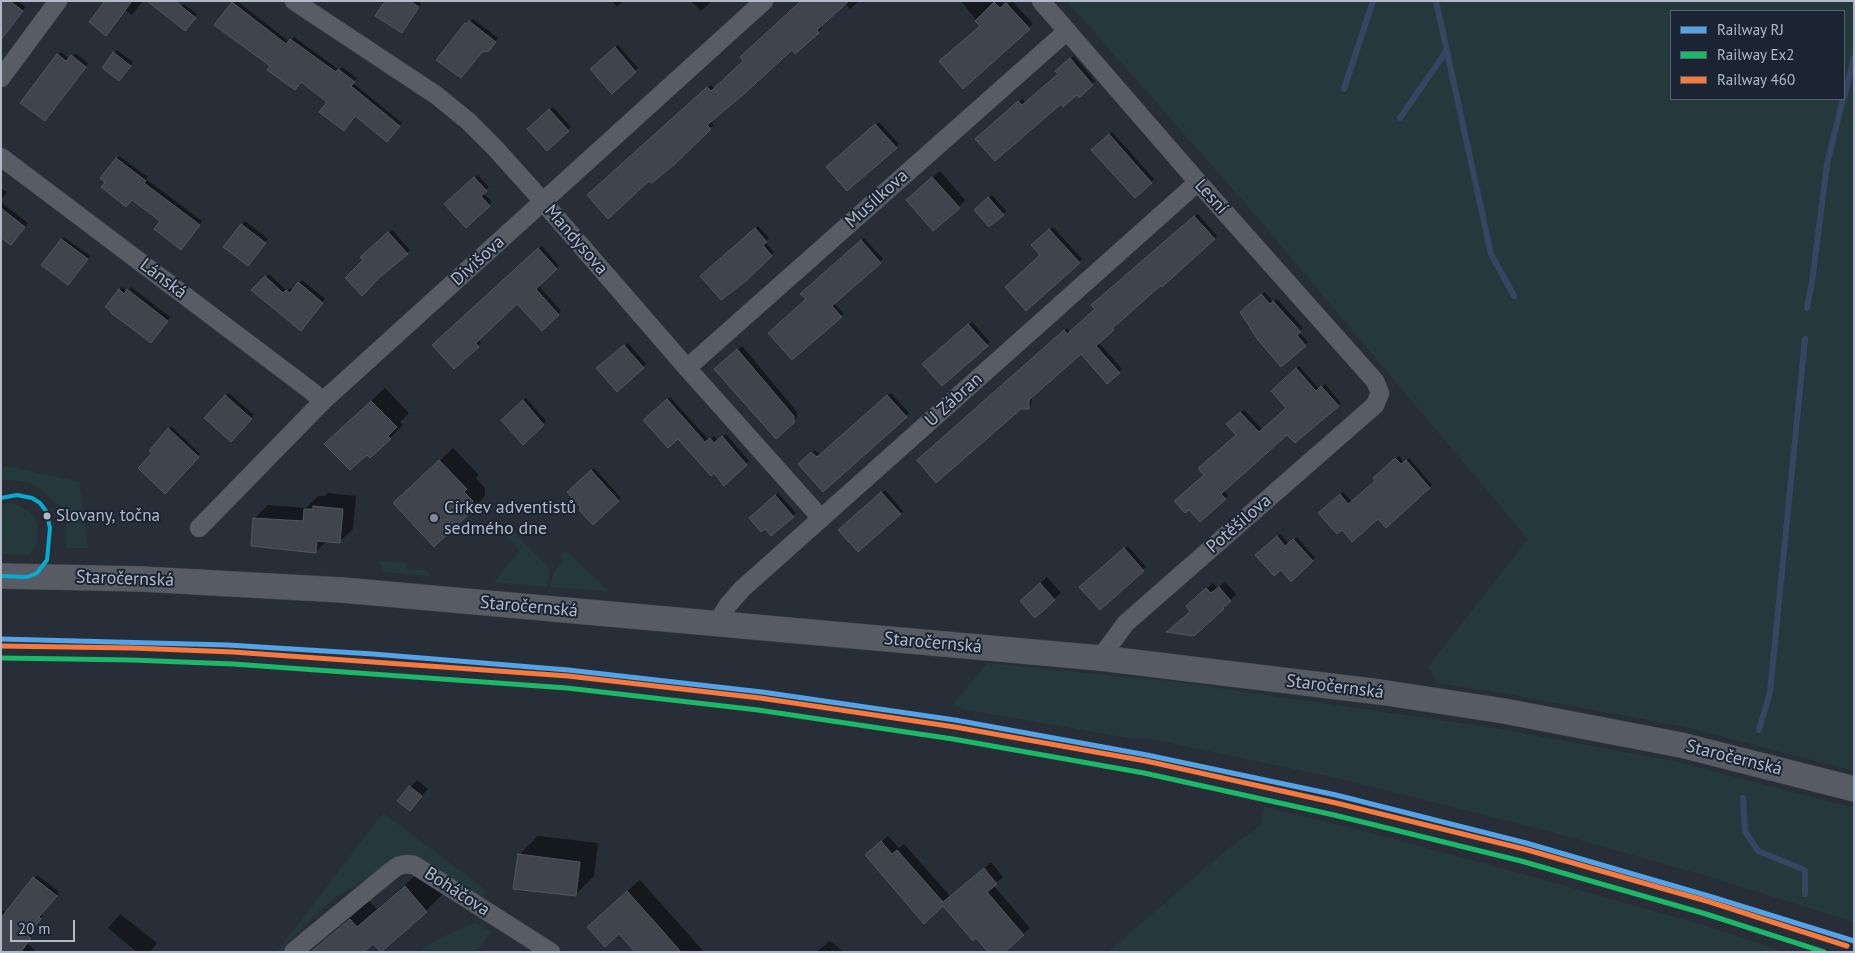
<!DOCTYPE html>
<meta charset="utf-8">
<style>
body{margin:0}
#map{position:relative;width:1855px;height:953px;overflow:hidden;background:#282e37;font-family:"PT Sans",sans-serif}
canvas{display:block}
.frame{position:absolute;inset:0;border:2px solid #b2bac9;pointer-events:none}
.legend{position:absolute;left:1670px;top:10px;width:175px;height:90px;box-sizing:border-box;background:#1b2432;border:1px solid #57606e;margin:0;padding:6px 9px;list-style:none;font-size:15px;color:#b2bac9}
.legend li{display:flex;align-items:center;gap:10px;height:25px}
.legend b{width:25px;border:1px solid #57606e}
.scale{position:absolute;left:10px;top:920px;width:65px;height:22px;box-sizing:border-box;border:2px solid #b2bac9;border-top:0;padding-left:6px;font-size:15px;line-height:18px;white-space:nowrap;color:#b2bac9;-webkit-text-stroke:4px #1b2432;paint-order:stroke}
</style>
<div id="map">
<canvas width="1855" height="953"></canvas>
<div class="frame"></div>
<ul class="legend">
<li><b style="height:6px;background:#53a3e8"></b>Railway RJ</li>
<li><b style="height:6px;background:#1ab867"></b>Railway Ex2</li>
<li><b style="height:6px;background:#f6793e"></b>Railway 460</li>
</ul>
<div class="scale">20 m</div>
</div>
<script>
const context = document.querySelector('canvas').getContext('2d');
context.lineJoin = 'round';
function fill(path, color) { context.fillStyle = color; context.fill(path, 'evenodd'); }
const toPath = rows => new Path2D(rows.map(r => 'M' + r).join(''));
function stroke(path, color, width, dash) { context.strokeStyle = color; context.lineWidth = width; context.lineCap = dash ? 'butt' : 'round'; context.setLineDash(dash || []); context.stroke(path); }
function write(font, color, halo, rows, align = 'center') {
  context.font = font + ' "PT Sans",sans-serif'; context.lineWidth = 4; context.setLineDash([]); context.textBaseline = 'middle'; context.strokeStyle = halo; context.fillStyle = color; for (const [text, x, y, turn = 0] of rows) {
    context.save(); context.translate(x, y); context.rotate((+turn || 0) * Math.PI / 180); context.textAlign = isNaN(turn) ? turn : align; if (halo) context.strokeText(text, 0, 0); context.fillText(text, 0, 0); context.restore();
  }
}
const green = toPath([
 [1067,1,1854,1,1854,771,1685,727,1507,694,1438,683,1428,667,1528,539,1252,211],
 [1844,11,1844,99,1671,99,1671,11],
 [7,466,79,482,88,548,66,548,66,507,60,506,40,489,30,483,14,480,1,480,1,469],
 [10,503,16,504,29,512,34,517,37,525,38,531,36,545,29,555,1,554,1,505],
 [505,527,511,529,549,568,547,587,494,582,520,550,500,530],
 [565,551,609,591,550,587,554,571,564,561,560,556],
 [379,561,407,563,407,569,425,570,430,576,384,572],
 [988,663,1184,683,1501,729,1678,762,1854,808,1854,922,1717,879,1548,831,1342,779,1146,738,1134,739,963,709,953,704],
 [1264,807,1348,827,1519,873,1703,925,1786,952,1108,952,1229,848,1261,825],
 [383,813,487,891,479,903,460,884,404,854,389,866,334,898,285,944,291,952,277,952],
 [473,924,477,924,491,932,476,952,420,952,426,946,447,935]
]);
const shadow = toPath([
 [4,1,18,1,25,7,1,41,1,6],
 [106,1,143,1,132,15,125,10],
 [234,1,237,1,290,42,294,37,339,70,342,67,357,78,353,83,402,123,390,137,355,114,329,101,301,81,272,66,232,3],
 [380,1,418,1,421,4,405,28,384,4],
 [612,1,623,1,617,7],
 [691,1,712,1,701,11],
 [802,1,859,1,850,9,845,3,820,26,822,28,818,32,792,48,710,121,714,125,710,128,650,179,592,191,711,85,715,89,745,61],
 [961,1,1001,1,1005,6,1012,1,1033,24,963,87,981,26],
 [184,4,197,14,188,26,181,6],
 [473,19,498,38,492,46,466,24],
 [618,45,638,68,612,92,592,69],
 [117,50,133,62,122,77,114,53],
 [61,52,70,59,75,53,88,63,48,117,58,55],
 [1074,56,1095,81,1079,96,1077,93,1061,103,977,139,1022,99,1026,103,1059,74,1057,71],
 [553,107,571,127,547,150,529,129],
 [879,122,899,144,896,147,827,167],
 [1112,132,1154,179,1135,196,1092,150],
 [119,156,148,177,146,179,202,221,184,245,162,220,117,159],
 [940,171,965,200,959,207,914,194],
 [478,175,489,187,483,193,492,202,466,226,446,204],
 [1,188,7,192,1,200],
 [992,195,1006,211,990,225,976,210],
 [1,202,28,223,16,239,1,234],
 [1198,214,1217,236,1162,286,1161,284,1115,324,1117,326,1098,342,1122,369,1107,383,1081,353,1032,397,1031,405,1028,408,1020,407,918,460,1067,328,1071,332,1097,309,1096,302],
 [245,221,268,239,251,262,225,247],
 [758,226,769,238,765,242,774,252,746,279,701,276],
 [1053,227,1082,259,1026,309,1042,254,1033,245],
 [392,230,410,250,379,277,362,257],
 [64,237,90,256,71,281,62,240],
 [864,238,883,259,834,303,844,314,841,316,807,299,802,294],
 [542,246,559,266,538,285,561,311,542,329,518,302,478,339,481,343,454,368,434,345],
 [269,274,287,291,290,288,293,290,302,280,325,299,304,326,253,290],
 [122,287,127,291,131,287,170,317,153,338,119,290],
 [1265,292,1273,302,1277,299,1303,328,1299,332,1308,342,1281,365,1245,309],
 [972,322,990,342,942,384,924,364],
 [628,343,646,364,618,390,601,365],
 [742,346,797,412,797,418,776,438,719,366],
 [1299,366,1319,389,1325,384,1341,403,1311,430,1310,428,1287,433,1223,490,1228,496,1200,521,1205,475,1238,435,1228,424,1244,410,1263,430,1288,408,1272,391],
 [385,388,409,413,400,422,403,425,390,438,339,431],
 [229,393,254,415,231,441,206,418],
 [891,393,909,413,823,490,800,464,815,450,820,455],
 [670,397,709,440,714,436,718,441,726,434,749,461,725,484,679,437,644,420],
 [526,398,546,421,523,443,502,420],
 [171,426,200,454,165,492,154,453],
 [453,448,479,475,476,478,485,488,485,496,472,510,408,490],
 [1399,456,1404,462,1409,458,1432,485,1386,526,1378,517,1342,528,1320,513,1343,492,1352,502,1376,481,1374,478],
 [594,468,621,498,593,523,568,492],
 [885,490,903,511,900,514,840,530],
 [328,493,356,496,353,529,339,542,327,541,316,551,255,518,268,505,306,508,318,496,325,496],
 [778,493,796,513,771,535,753,515],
 [1280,534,1289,544,1297,537,1315,558,1291,580,1281,568,1257,555],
 [1128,546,1146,567,1100,609,1084,584],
 [1047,577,1061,593,1054,599,1028,594],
 [1225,582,1236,594,1224,608,1193,635,1191,611,1193,601,1213,583,1217,588],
 [417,780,428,789,410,809,399,801],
 [538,836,598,843,594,876,575,895,519,855],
 [888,836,899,848,904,844,950,896,991,862,1003,877,993,885,1030,928,1002,952,873,849],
 [424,868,445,892,426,911,380,950,373,943,312,952,369,901,377,909],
 [37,875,59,892,41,913,43,915,30,932,33,934,27,943,36,952,1,952,1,909,7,913],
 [640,880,704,952,637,952,601,914],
 [120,914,157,943,150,952,137,952,108,928],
 [830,941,844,952,816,952]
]);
const stream = toPath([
 [1436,1,1491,254,1514,296],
 [1344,89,1373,1],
 [1844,98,1854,58],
 [1400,118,1447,50],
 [1807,308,1812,282,1827,164,1843,99],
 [1759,730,1770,692,1805,339],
 [1743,798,1745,831,1758,851,1805,870,1805,894]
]);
const building = toPath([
 [1,1,10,1,23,11,1,40,1,1],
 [105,1,132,1,106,36,89,22,105,1],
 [147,1,175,1,196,18,185,31,147,1],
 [385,1,410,1,419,7,402,33,375,16,385,1],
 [801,1,849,1,817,30,819,33,795,54,792,50,744,94,707,125,711,129,676,163,652,183,649,181,608,219,587,195,707,87,711,91,743,61,740,57,801,1],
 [232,2,286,44,290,39,336,72,338,69,355,82,351,86,400,126,387,142,355,116,344,131,319,112,327,102,301,82,295,90,267,70,270,66,214,25,232,2],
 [994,2,1000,8,1006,3,1030,29,963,89,939,61,980,26,975,21,994,2],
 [469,21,496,42,489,51,482,52,461,78,436,60,465,23,467,24,469,21],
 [615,47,636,72,612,94,590,69,615,47],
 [113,52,131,66,119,81,102,68,113,52],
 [57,54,66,61,71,55,86,67,45,121,20,103,57,54],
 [1070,58,1093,85,1079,98,1077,95,1063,107,1061,104,995,161,975,139,1018,101,1022,105,1058,74,1055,71,1070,58],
 [549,109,569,131,547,151,527,129,549,109],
 [875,124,897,148,847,191,826,167,875,124],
 [1109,134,1152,183,1135,198,1091,150,1109,134],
 [116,158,146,181,144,183,200,225,181,250,154,229,160,221,132,200,126,207,101,187,105,182,100,178,116,158],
 [474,177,487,191,481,196,490,206,466,228,444,204,474,177],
 [932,177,960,208,933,231,906,200,932,177],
 [988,197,1004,215,989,227,974,210,988,197],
 [1,208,25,227,11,245,1,238,1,208],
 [1194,216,1215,239,1162,287,1160,286,1113,328,1114,330,1096,346,1120,373,1107,384,1081,354,1029,400,1029,409,1021,409,936,483,917,460,1064,330,1067,334,1095,309,1091,305,1194,216],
 [241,224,266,243,248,266,223,247,241,224],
 [755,228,767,242,763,245,772,256,747,280,721,300,700,276,755,228],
 [1049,229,1080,263,1026,311,1005,287,1040,255,1031,245,1049,229],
 [388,232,408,254,379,278,362,296,345,278,363,260,360,257,388,232],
 [61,239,88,259,68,285,41,265,61,239],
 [861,240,881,263,832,306,842,317,792,360,768,333,806,299,800,294,861,240],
 [538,248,557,269,536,289,559,315,542,331,517,304,476,343,479,347,454,369,432,345,538,248],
 [265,276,283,293,286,290,290,293,298,282,323,303,301,331,251,290,265,276],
 [119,289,124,294,127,289,168,321,151,343,111,313,112,312,105,307,119,289],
 [1261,294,1270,304,1273,301,1301,332,1297,335,1306,346,1281,367,1258,340,1240,312,1261,294],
 [968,324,988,346,942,386,922,364,968,324],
 [624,345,644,368,617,392,596,368,624,345],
 [737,349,794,416,794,423,776,439,714,369,737,349],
 [1296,368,1316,391,1321,386,1339,406,1295,443,1287,435,1221,494,1226,499,1200,522,1189,510,1185,513,1174,501,1204,475,1198,468,1236,435,1226,424,1240,412,1259,432,1286,408,1271,391,1296,368],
 [225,395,252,419,231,442,204,418,225,395],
 [887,395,907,417,823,492,798,464,811,452,817,457,887,395],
 [667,399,705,442,710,438,714,443,722,436,747,465,724,486,714,473,711,476,678,439,668,448,643,420,667,399],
 [523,400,544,425,523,445,501,420,523,400],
 [371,401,397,427,388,436,391,439,370,458,367,455,350,470,324,444,371,401],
 [168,428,199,457,165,494,138,468,152,453,149,451,168,428],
 [1395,458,1401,464,1406,460,1430,488,1386,528,1378,519,1352,542,1342,530,1337,534,1318,513,1340,494,1348,504,1375,481,1373,478,1395,458],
 [439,460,467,489,464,492,473,501,472,511,434,547,393,503,439,460],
 [591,470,619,501,593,525,579,510,581,508,567,492,591,470],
 [881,492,901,514,858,552,838,530,881,492],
 [775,495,794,517,771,536,765,529,761,532,749,518,775,495],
 [313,506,343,509,340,543,317,541,316,553,251,546,253,518,303,521,304,509,313,509,313,506],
 [1277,536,1285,546,1293,539,1313,561,1291,582,1281,570,1274,576,1255,555,1277,536],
 [1124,548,1144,571,1100,610,1079,587,1124,548],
 [1040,583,1055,600,1035,618,1020,601,1040,583],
 [1219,587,1231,601,1223,608,1224,609,1194,636,1166,632,1190,612,1186,606,1206,588,1211,593,1219,587],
 [409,786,422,796,410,811,397,801,409,786],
 [881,841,892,854,897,850,943,902,984,868,997,884,987,892,1024,935,1005,952,988,952,976,938,973,941,943,906,924,924,865,855,881,841],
 [518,854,580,862,576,896,513,889,518,854],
 [33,877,57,896,39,917,41,919,28,936,31,938,21,952,1,952,1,918,33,877],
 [405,886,427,912,381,952,373,944,364,952,311,952,350,919,357,927,405,886],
 [627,891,661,929,681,952,635,952,619,934,605,947,587,927,627,891]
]);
const street = toPath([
 [294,1,436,95,468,121,495,148,531,188,687,368,821,518],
 [1041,1,1198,182,1375,381,1380,393,1375,405,1126,623,1100,658],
 [1,78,58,1],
 [1,157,310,390,323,401],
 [687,368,1067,31],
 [199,528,323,401,764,1],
 [717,623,728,605,742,589,1198,182],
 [294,951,391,871,398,866,406,864,414,865,422,870,551,952]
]);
const secondary = toPath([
 [1,576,142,579,342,590,1100,658,1380,692,1504,711,1681,745,1854,789]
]);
const bus1 = toPath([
 [1,498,17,495,32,498,40,503,46,511,50,528,47,560,37,573,27,577,1,576]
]);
const rail1 = toPath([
 [1,639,228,645,373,654,568,670,762,692,955,720,1147,755,1336,795,1526,843,1712,897,1854,941]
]);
const rail2 = toPath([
 [1,658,132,660,233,664,567,688,758,710,953,739,1144,773,1334,815,1521,861,1706,914,1824,952]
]);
const rail3 = toPath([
 [1,646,132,648,233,652,568,676,760,698,955,727,1146,761,1336,803,1524,849,1710,902,1847,946]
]);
const markers = [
 [47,516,4.5,"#b2bac9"],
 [434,518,5,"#828996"]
];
const busNames = [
 ["Slovany, točna",56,516]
];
const streetNames = [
 ["Lesní",1211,197,48],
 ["Musílkova",877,199,-42],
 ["Mandysova",576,240,49],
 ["Divišova",478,261,-42],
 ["Lánská",163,279,37],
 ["U Zábran",954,400,-42],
 ["Potěšilova",1239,524,-41],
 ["Staročernská",125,579,2],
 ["Staročernská",529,607,5],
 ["Staročernská",933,643,5],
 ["Staročernská",1335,687,7],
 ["Staročernská",1734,758,14],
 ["Boháčova",457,892,33]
];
const poiNames = [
 ["Církev adventistů",444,508],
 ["sedmého dne",444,529]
];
fill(green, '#25393d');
fill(shadow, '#0007');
stroke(stream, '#344661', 6);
fill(building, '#40454d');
stroke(building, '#50565f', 1);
stroke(street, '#444950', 19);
stroke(secondary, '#444950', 26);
stroke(street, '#585d65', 18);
stroke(secondary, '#575b63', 25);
stroke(bus1, '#06acd0', 4);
stroke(rail1, '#53a3e8', 5);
stroke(rail2, '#1ab867', 5);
stroke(rail3, '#f6793e', 5);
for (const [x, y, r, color] of markers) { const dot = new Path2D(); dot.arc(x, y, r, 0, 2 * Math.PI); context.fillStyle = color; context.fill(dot); stroke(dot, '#1b2432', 2); }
write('17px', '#b2bac9', '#1b2432', busNames, 'left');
write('18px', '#b2bac9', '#1b2432', streetNames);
write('18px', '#b2bac9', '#1b2432', poiNames, 'left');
</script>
